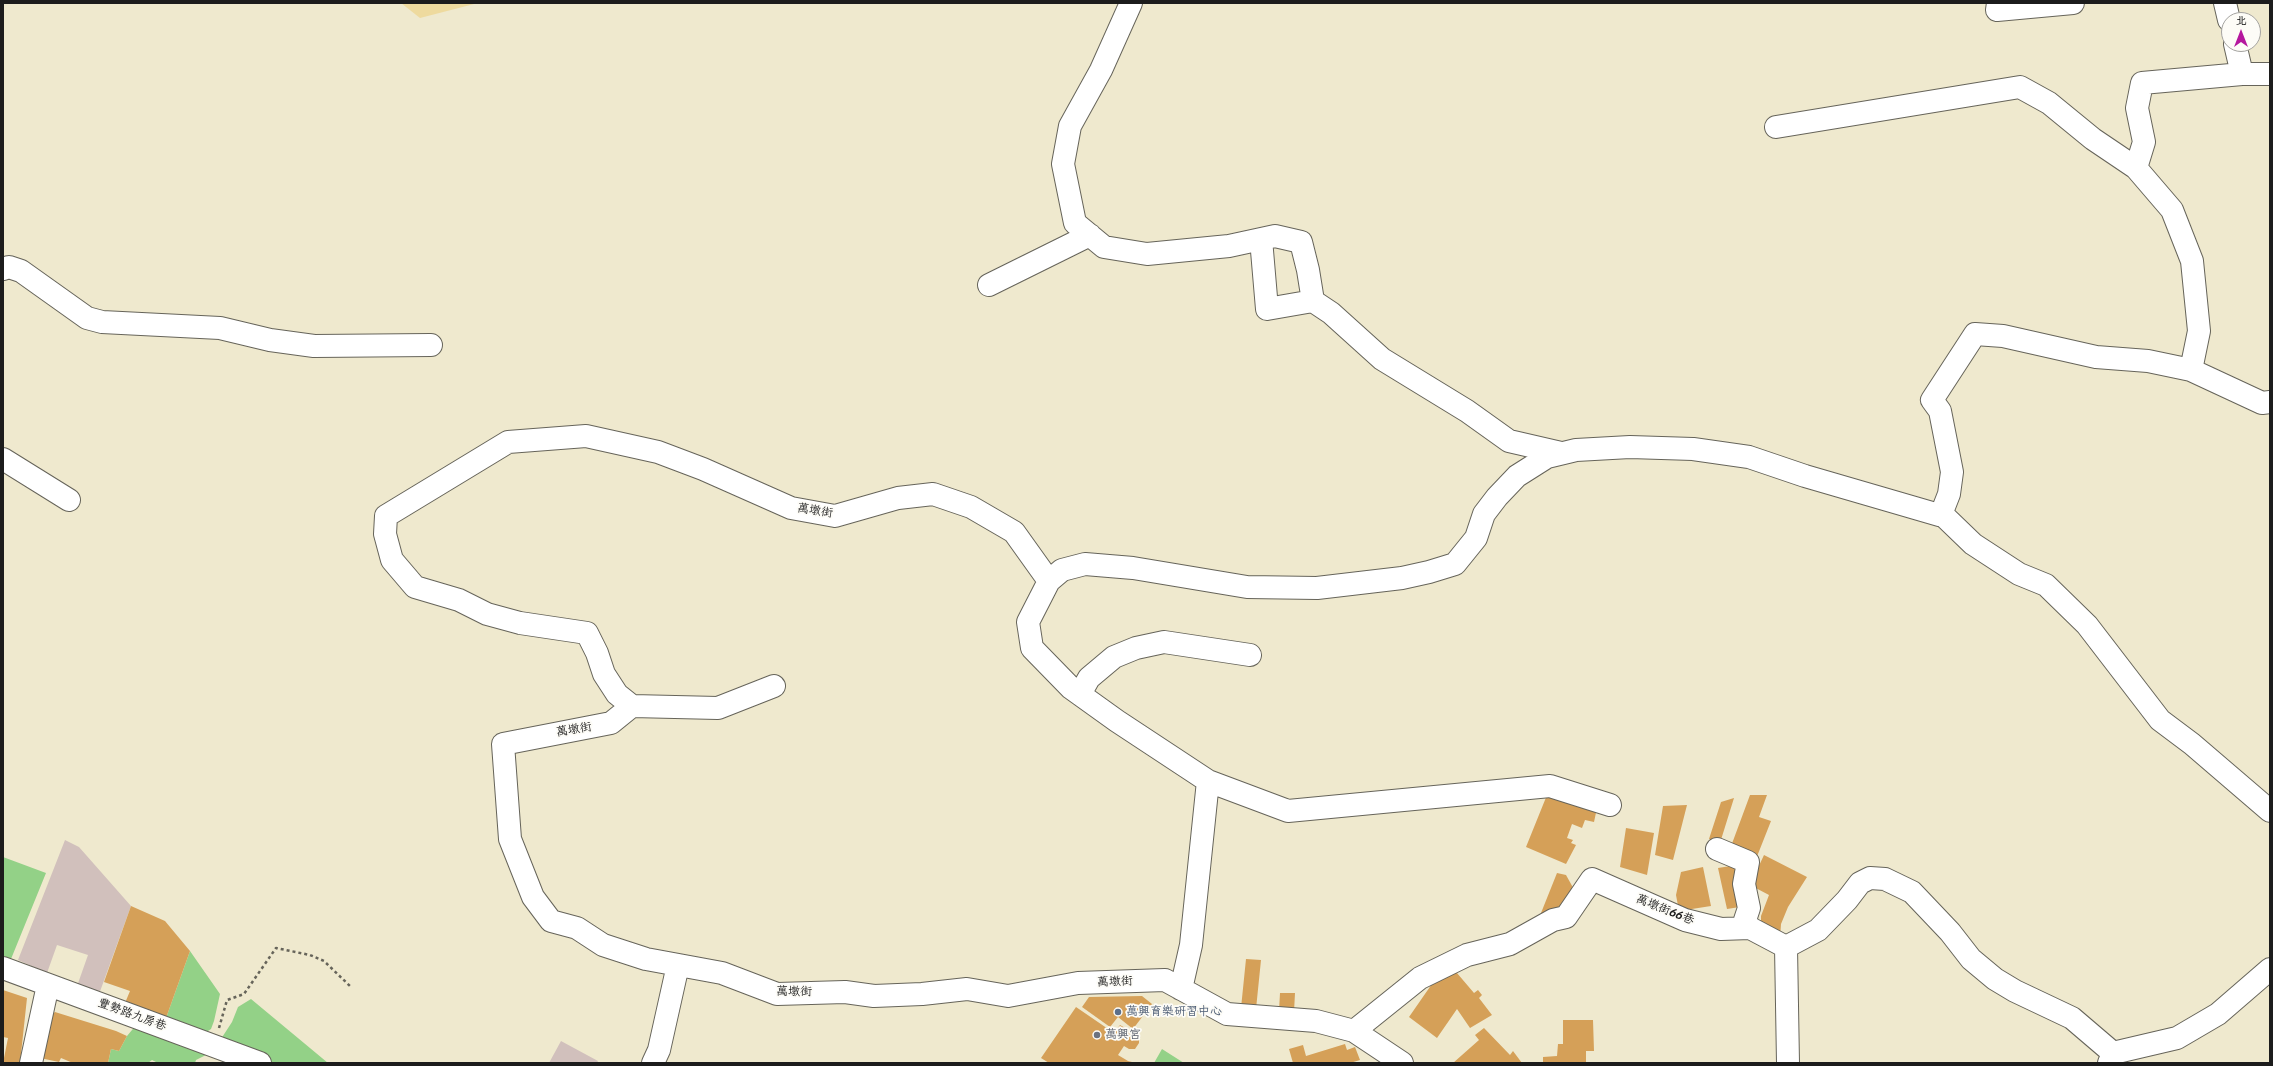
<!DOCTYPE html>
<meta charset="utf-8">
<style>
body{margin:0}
#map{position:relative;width:2273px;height:1066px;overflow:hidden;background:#efe9ce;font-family:Sriracha,"LXGW WenKai TC",sans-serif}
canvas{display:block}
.frame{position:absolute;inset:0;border:4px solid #1c1c1c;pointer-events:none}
.north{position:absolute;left:2221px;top:12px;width:40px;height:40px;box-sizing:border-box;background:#fdfcf7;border:1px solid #a3a29f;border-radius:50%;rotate:0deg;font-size:11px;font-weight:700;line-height:16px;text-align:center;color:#1c1c1c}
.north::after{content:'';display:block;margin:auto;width:14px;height:18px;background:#b5179e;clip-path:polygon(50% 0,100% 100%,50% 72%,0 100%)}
</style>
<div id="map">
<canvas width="2273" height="1066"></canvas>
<div class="frame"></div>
<div class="north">北</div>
</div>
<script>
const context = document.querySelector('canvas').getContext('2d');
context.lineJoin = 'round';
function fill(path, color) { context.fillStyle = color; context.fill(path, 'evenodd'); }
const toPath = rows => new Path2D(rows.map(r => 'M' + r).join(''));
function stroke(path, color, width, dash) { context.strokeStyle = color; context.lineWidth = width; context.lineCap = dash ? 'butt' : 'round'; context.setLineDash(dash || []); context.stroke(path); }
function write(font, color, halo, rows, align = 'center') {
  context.font = font + ' Sriracha,"LXGW WenKai TC",sans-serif'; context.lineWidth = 3.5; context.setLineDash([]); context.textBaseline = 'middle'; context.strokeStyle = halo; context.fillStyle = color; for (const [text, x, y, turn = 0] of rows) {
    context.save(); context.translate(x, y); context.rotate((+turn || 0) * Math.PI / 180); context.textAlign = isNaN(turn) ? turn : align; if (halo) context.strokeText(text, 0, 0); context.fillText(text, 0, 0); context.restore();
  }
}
const industrial = toPath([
 [65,840,79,847,131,906,98,997,76,989,88,955,57,945,47,973,18,960],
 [561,1041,598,1061,597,1063,549,1063]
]);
const green = toPath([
 [3,857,46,873,11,959,3,956],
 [190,951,220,994,214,1021,211,1029,205,1033,166,1018],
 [251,999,328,1063,268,1063,219,1042,232,1022,238,1007],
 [137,1024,212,1052,196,1060,195,1063,158,1063,152,1060,148,1063,108,1063,111,1049,119,1051,127,1036],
 [1162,1049,1184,1063,1154,1063]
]);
const sand = toPath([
 [401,3,478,3,420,18]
]);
const building = toPath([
 [1547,795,1597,808,1594,822,1585,820,1582,828,1572,824,1567,838,1573,840,1571,843,1576,845,1566,864,1526,847],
 [1750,795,1767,795,1759,817,1771,821,1756,859,1730,849],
 [1734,798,1720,843,1709,839,1721,802],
 [1687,805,1673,860,1655,855,1663,806],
 [1626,828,1654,833,1647,875,1620,867],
 [1764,855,1807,877,1788,907,1781,924,1780,938,1761,929,1761,916,1769,895,1750,885],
 [1737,865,1746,906,1727,909,1718,868],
 [1703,867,1711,906,1679,911,1676,895,1681,872],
 [1557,873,1566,875,1576,893,1557,917,1541,913],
 [131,906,165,921,190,951,166,1018,125,1003,130,991,104,982],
 [1246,959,1261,960,1256,1009,1241,1008],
 [1451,966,1474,993,1478,990,1482,995,1479,998,1492,1015,1470,1028,1457,1009,1437,1038,1409,1017,1434,981],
 [3,990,27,998,20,1063,3,1063,8,1038,3,1037],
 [1280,993,1295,993,1294,1012,1279,1011],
 [1142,996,1152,1004,1133,1029,1118,1017,1110,1027,1082,1007,1089,997],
 [1076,1007,1114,1033,1120,1025,1139,1036,1139,1043,1135,1049,1129,1049,1124,1046,1118,1055,1128,1061,1136,1063,1049,1063,1041,1058],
 [55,1012,116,1031,127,1036,119,1051,111,1049,108,1063,73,1063,61,1058,59,1062,40,1058,49,1017],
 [1563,1020,1593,1020,1594,1051,1586,1051,1586,1063,1543,1063,1543,1057,1557,1056,1558,1044,1563,1044],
 [1484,1028,1510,1055,1513,1051,1522,1063,1453,1063,1479,1040,1475,1035],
 [1345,1044,1347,1050,1355,1047,1360,1060,1350,1063,1293,1063,1289,1049,1303,1045,1306,1056]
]);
const path = toPath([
 [219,1028,227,1000,244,994,276,948,310,955,324,961,351,987]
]);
const minor = toPath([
 [1131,3,1101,70,1070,126,1063,164,1075,223,1104,247,1147,254,1229,246,1275,236,1301,242,1308,270,1313,301,1331,313,1382,359,1467,411,1509,441,1561,453],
 [1998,3,1997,10,2073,3],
 [2225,3,2229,20],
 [2235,44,2242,74],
 [1776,127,2020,87,2049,103,2093,139,2136,168,2172,210,2192,261,2199,331,2191,370],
 [2136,168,2144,142,2137,108,2142,83,2242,74,2270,74],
 [1261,239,1267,309,1313,301],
 [3,269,9,267,21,271,87,318,102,322,220,328,270,340,314,346,431,345],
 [989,285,1090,235],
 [3,459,69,500],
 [1945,517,1973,544,2019,574,2046,585,2087,625,2160,720,2192,744,2270,811],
 [1049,581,1014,532,971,507,933,494,898,498,835,516,791,508,703,469,658,452,586,436,508,442,386,516,385,534,392,560,415,587,459,600,487,614,520,623,587,633,597,653,604,674,617,694,632,706,611,723,503,744,510,839,533,897,551,921,577,928,603,945,646,959,722,973,777,994,845,992,874,996,922,994,967,989,1008,996,1078,983,1165,980,1227,1014,1316,1021,1354,1031,1402,1063],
 [1080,694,1089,678,1114,657,1136,648,1164,642,1250,655],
 [632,706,718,708,774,686],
 [1208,781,1288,811,1550,786,1610,805],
 [1717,849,1748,862,1744,884,1749,908,1745,920,1750,928],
 [1786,947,1818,930,1847,900,1860,883,1870,878,1885,879,1912,892,1950,932,1971,959,1995,979,2015,991,2072,1018,2113,1053],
 [3,968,260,1063],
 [1181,989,1191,945,1208,781,1117,721,1071,688,1032,648,1028,622,1049,581,1062,570,1085,564,1133,568,1247,587,1317,588,1402,578,1429,572,1455,564,1476,538,1484,514,1497,497,1517,476,1547,457,1576,450,1630,447,1693,449,1749,457,1805,476,1939,515,1942,512,1949,494,1952,472,1940,411,1932,400,1975,334,2003,336,2096,357,2148,361,2191,370,2262,403,2270,402],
 [1354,1031,1420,978,1467,955,1510,944,1553,920,1566,917,1592,879,1685,920,1721,929,1750,928,1786,947,1788,1063],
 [31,1063,48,985],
 [653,1063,659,1050,678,965],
 [2109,1063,2113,1053,2177,1038,2218,1014,2270,969]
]);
const markers = [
 [1118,1012,4,"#5c6f8a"],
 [1097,1035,4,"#6b7280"]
];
const streetNames = [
 ["萬墩街",815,511,9],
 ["萬墩街",574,730,-10],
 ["萬墩街66巷",1665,910,22],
 ["萬墩街",1115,982,-2],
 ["萬墩街",794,992,1],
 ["豐勢路九房巷",132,1015,20]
];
const serviceNames = [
 ["萬興育樂研習中心",1126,1012]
];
const worshipNames = [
 ["萬興宮",1105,1035]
];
fill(industrial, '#d1c0bc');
fill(green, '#93d187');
fill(sand, '#eeda9e');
fill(building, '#d5a058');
stroke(minor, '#66645a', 24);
stroke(path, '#66645a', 2.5, [3, 3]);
stroke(minor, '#fff', 22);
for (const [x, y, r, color] of markers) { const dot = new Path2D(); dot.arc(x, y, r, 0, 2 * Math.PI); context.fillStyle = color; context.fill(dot); stroke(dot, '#fdfcf7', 1.5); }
write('12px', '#1c1c1c', '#fdfcf7', streetNames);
write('12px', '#4e5e75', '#fdfcf7', serviceNames, 'left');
write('12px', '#5b616d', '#fdfcf7', worshipNames, 'left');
</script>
